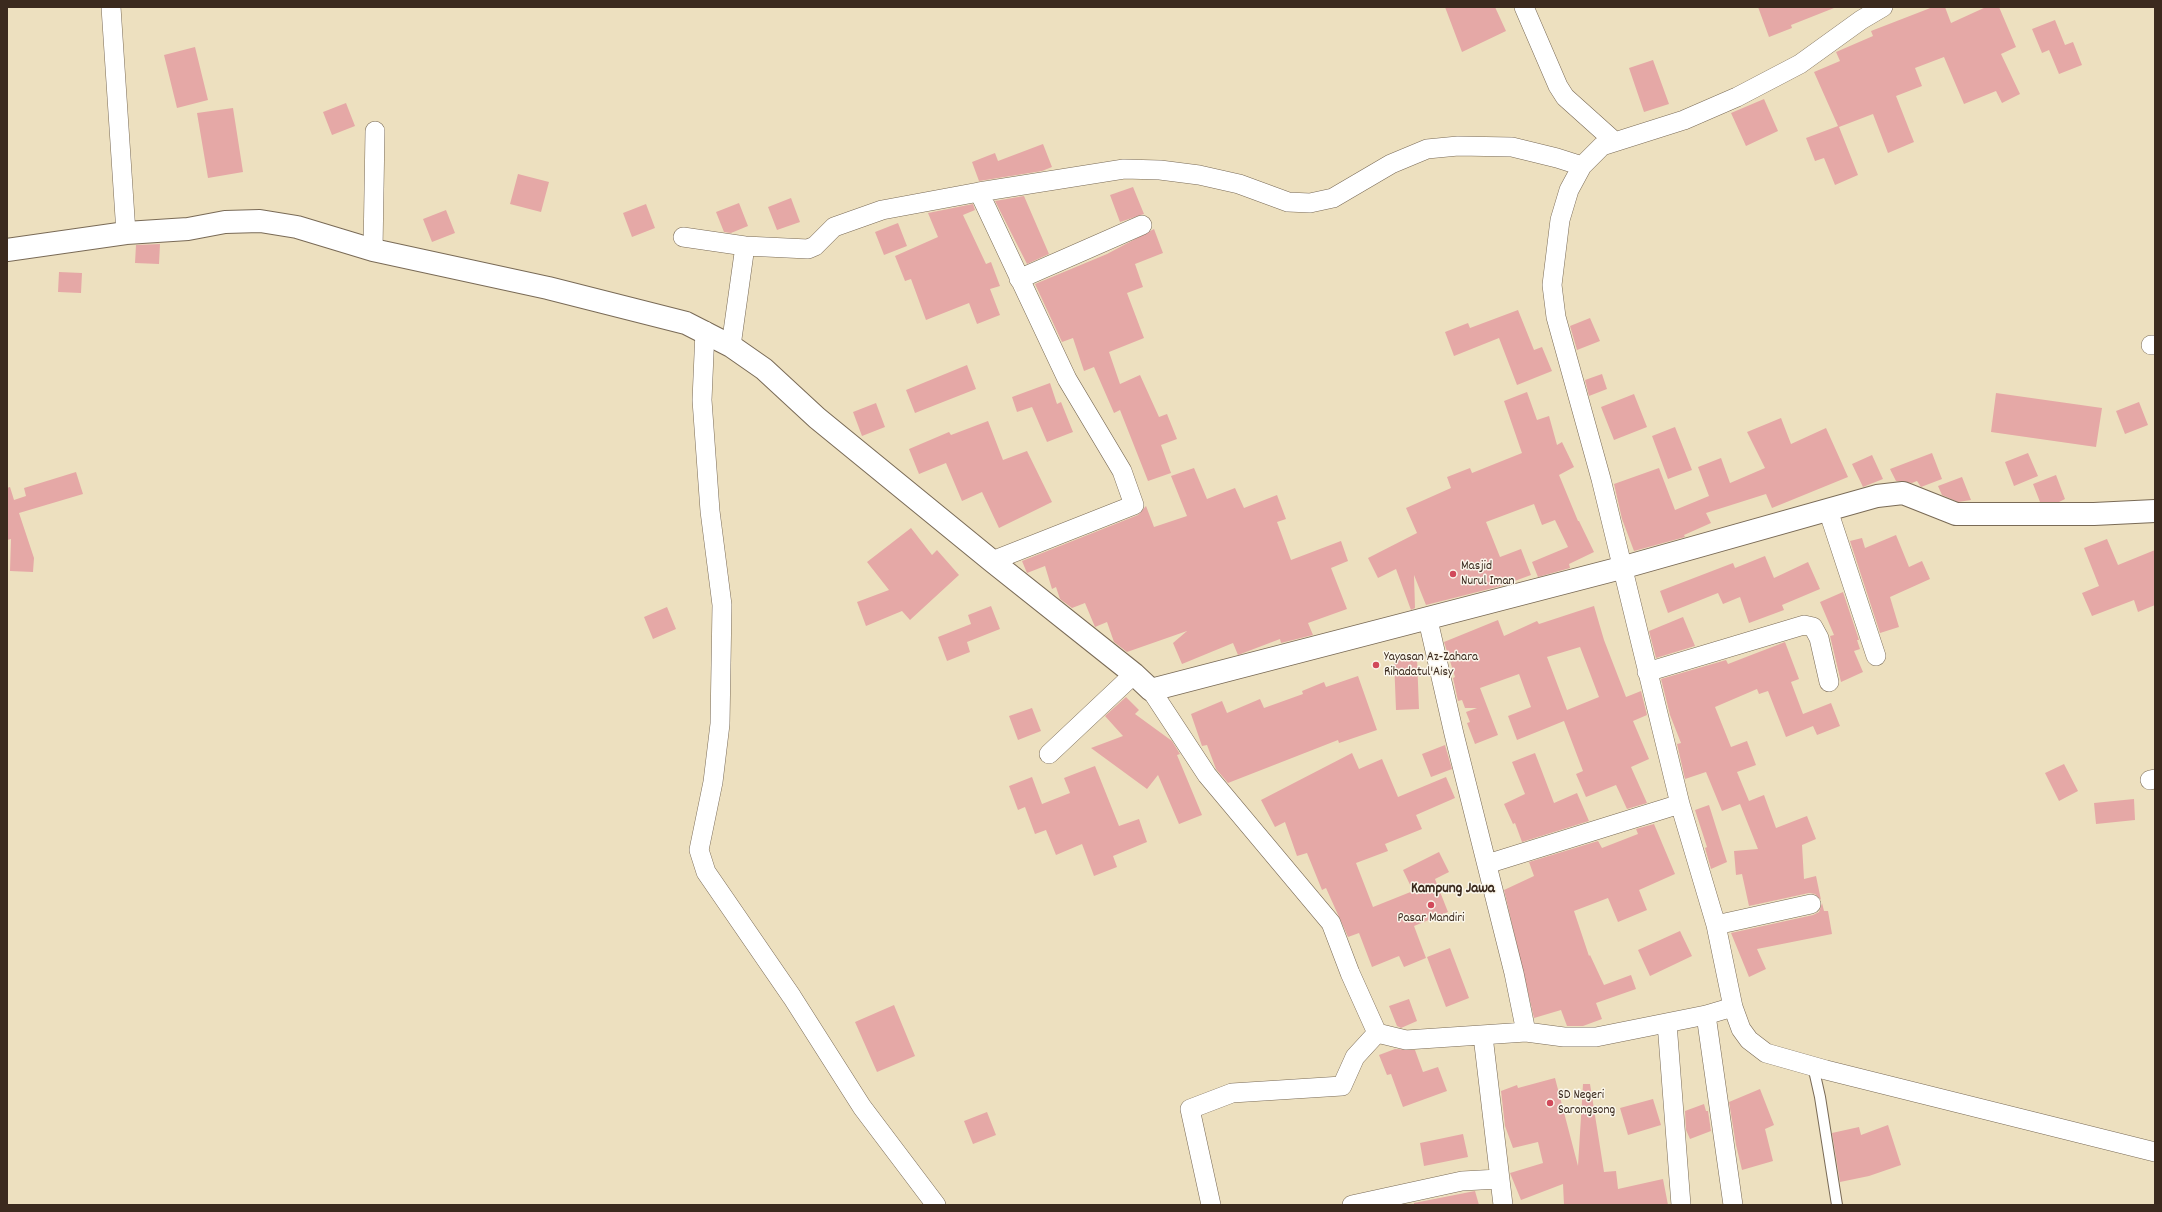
<!DOCTYPE html>
<style>
body{margin:0}
#map{position:relative;width:2162px;height:1212px;overflow:hidden;background:#ede0bf;font-family:Dekko,sans-serif}
canvas{display:block}
.frame{position:absolute;inset:0;border:8px solid #3b2a1e;pointer-events:none}
</style>
<div id="map">
<canvas width="2162" height="1212"></canvas>
<div class="frame"></div>
</div>
<script>
const context = document.querySelector('canvas').getContext('2d');
context.lineJoin = 'round';
function fill(path, color) { context.fillStyle = color; context.fill(path, 'evenodd'); }
const toPath = rows => new Path2D(rows.map(r => 'M' + r).join(''));
function stroke(path, color, width, dash) { context.strokeStyle = color; context.lineWidth = width; context.lineCap = dash ? 'butt' : 'round'; context.setLineDash(dash || []); context.stroke(path); }
function write(font, color, halo, rows, align = 'center') {
  context.font = font + ' Dekko,sans-serif'; context.lineWidth = 3; context.setLineDash([]); context.textBaseline = 'middle'; context.strokeStyle = halo; context.fillStyle = color; for (const [text, x, y, turn = 0] of rows) {
    context.save(); context.translate(x, y); context.rotate((+turn || 0) * Math.PI / 180); context.textAlign = isNaN(turn) ? turn : align; if (halo) context.strokeText(text, 0, 0); context.fillText(text, 0, 0); context.restore();
  }
}
const building = toPath([
 [1445,7,1495,7,1506,31,1462,52],
 [1758,7,1834,7,1834,8,1791,25,1792,28,1769,37],
 [1933,7,1945,7,1951,23,1986,7,1999,7,2016,47,2001,54,2020,94,2002,103,1996,91,1964,104,1944,57,1915,68,1922,86,1896,96,1914,142,1888,153,1873,114,1839,127,1858,175,1835,185,1824,158,1815,161,1806,138,1838,126,1814,72,1840,61,1836,52,1873,36,1871,31],
 [2055,20,2065,45,2073,42,2082,65,2059,74,2049,50,2042,53,2032,29],
 [195,47,208,100,177,108,164,55],
 [1653,60,1669,104,1644,112,1629,68],
 [1764,99,1778,131,1746,146,1731,113],
 [346,103,355,126,332,135,323,112],
 [233,108,243,172,208,178,197,113],
 [1043,144,1052,167,1042,171,979,181,972,162,995,153,998,161],
 [518,174,549,182,541,212,510,204],
 [1133,187,1144,214,1120,222,1110,195],
 [1024,196,1049,254,1027,264,995,201],
 [791,198,800,222,777,230,768,207],
 [739,203,748,226,731,233,724,232,716,212],
 [646,204,655,228,632,237,623,213],
 [973,204,975,210,963,215,986,264,991,262,1000,286,990,289,1000,315,977,324,969,303,926,320,911,279,905,281,895,256,938,237,928,213],
 [446,210,455,233,432,242,423,219],
 [898,223,907,246,884,255,875,232],
 [1154,229,1163,253,1135,264,1143,287,1127,293,1144,338,1109,352,1120,384,1140,375,1159,417,1167,414,1177,439,1161,445,1171,473,1148,481,1120,410,1114,413,1094,367,1084,371,1073,338,1062,342,1035,284,1107,254],
 [160,244,159,264,135,263,136,245],
 [59,272,82,273,81,293,58,292],
 [1518,310,1534,350,1542,347,1552,371,1517,385,1499,338,1454,356,1445,332,1468,323,1470,328],
 [1590,318,1600,341,1577,350,1570,326],
 [967,365,976,389,915,413,906,390],
 [1602,374,1607,389,1589,396,1585,380],
 [1050,383,1057,404,1061,402,1073,432,1047,442,1032,407,1017,412,1012,397],
 [1527,392,1537,420,1549,416,1557,445,1562,442,1574,467,1559,475,1578,521,1579,521,1594,552,1569,564,1570,568,1538,577,1532,562,1568,547,1555,520,1542,525,1534,504,1486,522,1500,557,1521,549,1531,575,1501,586,1426,605,1414,575,1415,608,1411,610,1396,569,1378,578,1368,558,1417,533,1406,508,1451,488,1447,477,1470,468,1472,473,1522,453,1504,401],
 [1996,393,2102,408,2096,447,1991,432],
 [1634,394,1647,427,1614,440,1601,407],
 [2139,402,2148,425,2125,434,2116,411],
 [876,403,885,427,862,436,853,412],
 [1781,418,1791,444,1826,428,1848,477,1772,508,1766,494,1706,513,1711,523,1684,535,1685,537,1634,551,1622,519,1614,484,1659,468,1675,510,1709,496,1698,467,1721,458,1730,483,1765,468,1747,432],
 [988,421,1003,460,1027,451,1052,502,999,528,982,492,962,501,946,463,919,474,909,449,949,432,951,435],
 [1675,427,1692,470,1668,479,1652,436],
 [1932,453,1942,479,1921,487,1917,481,1912,483,1896,481,1890,469],
 [2028,453,2038,476,2014,486,2005,462],
 [1872,455,1883,479,1863,487,1852,464],
 [1194,468,1207,499,1235,488,1244,508,1277,495,1286,519,1277,522,1291,560,1341,541,1348,561,1331,568,1347,609,1308,623,1313,635,1281,643,1280,639,1238,655,1233,643,1182,664,1173,643,1187,631,1127,652,1114,642,1107,622,1095,627,1085,603,1072,608,1060,599,1056,587,1052,589,1045,566,1027,573,1022,561,1138,515,1146,506,1154,527,1187,516,1171,476],
 [76,472,83,494,19,513,34,558,33,572,10,571,11,539,7,540,7,488,10,487,14,500,26,496,24,488],
 [2056,475,2065,499,2059,502,2040,502,2033,484],
 [1962,477,1971,500,1958,502,1942,495,1938,486],
 [911,528,932,555,937,550,959,575,910,620,902,611,866,626,857,602,889,590,867,562],
 [1896,535,1909,567,1922,561,1930,579,1890,597,1899,627,1880,633,1850,541,1862,538,1865,548],
 [2107,539,2118,565,2155,550,2155,605,2138,612,2134,600,2092,616,2082,593,2099,586,2084,548],
 [1765,556,1774,578,1808,562,1820,589,1782,605,1784,610,1749,623,1740,597,1723,604,1718,593,1668,613,1660,591,1733,563,1735,568],
 [1843,592,1859,640,1857,640,1860,649,1854,651,1863,672,1841,682,1830,636,1834,635,1820,602],
 [991,606,1000,629,967,642,970,652,947,661,938,637,971,624,968,615],
 [1594,606,1604,640,1626,697,1641,691,1647,715,1633,721,1649,759,1631,767,1647,803,1627,809,1616,785,1586,797,1576,774,1583,771,1564,721,1517,740,1508,716,1531,707,1519,674,1480,688,1498,735,1475,744,1467,723,1470,722,1466,712,1477,708,1465,708,1462,700,1458,701,1453,678,1455,677,1444,642,1498,620,1504,636,1537,621,1539,624],
 [1580,647,1599,697,1567,710,1547,657],
 [667,607,676,629,653,639,644,617],
 [1683,617,1695,646,1656,658,1649,631],
 [1785,642,1799,679,1791,682,1803,714,1831,703,1840,726,1817,735,1813,726,1786,737,1768,691,1759,694,1757,689,1715,707,1731,747,1747,741,1756,765,1737,772,1749,801,1764,795,1776,828,1807,816,1816,839,1802,845,1804,879,1816,876,1821,900,1815,894,1809,893,1749,906,1742,874,1736,875,1734,851,1758,849,1740,804,1722,811,1706,772,1685,779,1677,744,1681,743,1670,715,1661,679,1726,660,1728,664],
 [1417,658,1419,709,1396,710,1394,659],
 [1358,676,1377,730,1339,743,1338,740,1228,783,1216,769,1207,745,1202,746,1191,714,1222,701,1227,713,1260,699,1264,708,1303,694,1302,691,1324,682,1326,687],
 [1126,697,1139,710,1135,714,1172,741,1180,754,1177,755,1202,815,1179,824,1158,775,1147,789,1091,748,1123,736,1105,716],
 [1032,708,1041,731,1018,740,1009,716],
 [1445,745,1452,769,1431,777,1422,754],
 [1352,753,1359,769,1382,759,1398,797,1446,777,1455,798,1416,815,1422,829,1385,844,1388,851,1356,863,1373,907,1413,891,1403,870,1439,852,1449,872,1435,879,1448,912,1414,926,1426,958,1404,967,1399,956,1372,967,1359,933,1348,937,1326,888,1322,890,1307,853,1297,856,1285,822,1275,827,1261,800],
 [1535,753,1554,803,1577,793,1589,821,1522,842,1515,823,1513,824,1504,804,1525,794,1512,762],
 [2064,764,2078,791,2059,801,2045,773],
 [1095,766,1119,826,1139,819,1147,842,1113,856,1117,867,1094,876,1082,844,1056,855,1046,830,1035,834,1025,807,1018,810,1009,786,1032,777,1042,804,1070,793,1064,778],
 [2134,799,2135,820,2096,824,2094,803],
 [1709,805,1727,862,1711,869,1705,848,1707,847,1695,810],
 [1654,824,1675,874,1639,890,1647,910,1618,922,1608,898,1574,911,1589,956,1590,955,1604,985,1631,975,1636,989,1596,1003,1602,1019,1583,1026,1567,1026,1561,1010,1534,1018,1504,890,1534,876,1529,862,1598,841,1602,848,1638,834,1636,829],
 [1822,903,1824,911,1828,911,1832,934,1757,949,1766,969,1749,977,1731,933,1813,915,1819,912],
 [1680,931,1692,956,1650,976,1638,950],
 [1450,948,1469,998,1446,1007,1427,957],
 [1409,999,1417,1021,1401,1028,1397,1026,1389,1006],
 [894,1005,915,1056,877,1072,855,1022],
 [1395,1049,1415,1050,1423,1072,1438,1067,1447,1091,1403,1107,1391,1074,1387,1075,1379,1055],
 [1555,1078,1578,1166,1583,1084,1590,1084,1604,1172,1616,1171,1618,1189,1663,1179,1668,1205,1564,1205,1563,1184,1521,1200,1510,1173,1543,1163,1538,1142,1513,1148,1505,1126,1501,1091,1517,1085,1518,1088],
 [1760,1089,1774,1125,1765,1129,1773,1161,1742,1170,1736,1145,1729,1102],
 [1653,1099,1661,1125,1628,1135,1620,1108],
 [1704,1104,1706,1111,1708,1111,1711,1131,1690,1139,1686,1130,1685,1111],
 [987,1112,996,1135,973,1144,964,1121],
 [1888,1125,1901,1165,1869,1176,1840,1182,1832,1133,1859,1127,1861,1135],
 [1463,1134,1468,1157,1424,1166,1420,1143],
 [1475,1191,1479,1205,1414,1205,1414,1203]
]);
const service = toPath([
 [1813,1066,1820,1097,1837,1205]
]);
const minor = toPath([
 [111,7,126,233],
 [1524,7,1558,86,1565,97,1614,141],
 [1883,7,1861,20,1800,64,1737,97,1684,120,1602,146,1582,166,1569,190,1560,220,1552,285,1556,317,1601,479,1680,804,1716,925,1733,1007,1741,1029,1749,1040,1766,1053,1826,1070,2155,1152],
 [979,192,1067,379,1122,471,1134,505,992,561],
 [683,237,745,246,808,249,815,246,834,227,882,210,979,192,1124,169,1160,170,1199,175,1239,184,1288,202,1310,203,1333,198,1391,164,1427,149,1458,146,1512,147,1557,158,1582,166],
 [373,250,375,131],
 [1019,279,1142,225],
 [705,331,702,400,710,511,722,605,720,724,713,782,699,850,706,872,792,997,862,1107,936,1205],
 [2151,345,2155,345],
 [731,346,745,246],
 [1828,510,1876,656],
 [1428,620,1454,734,1514,973,1526,1032],
 [1647,672,1804,625,1813,627,1819,638,1829,682],
 [1151,690,1207,775,1331,923,1350,973,1377,1033,1406,1040,1526,1032,1564,1037,1596,1037,1706,1015,1733,1007],
 [1049,754,1134,674],
 [2150,780,2155,779],
 [1487,864,1680,804],
 [1716,925,1811,904],
 [1706,1015,1733,1205],
 [1667,1023,1681,1205],
 [1483,1036,1503,1205],
 [1211,1205,1190,1109,1232,1093,1342,1086,1355,1057,1377,1033],
 [1352,1205,1462,1181,1499,1179]
]);
const tertiary = toPath([
 [7,250,126,233,188,229,225,222,260,221,297,227,373,250,548,288,686,323,731,346,764,369,817,418,992,561,1134,674,1151,690,1621,568,1877,496,1903,493,1956,514,2094,514,2155,511]
]);
const markers = [
 [1453,574,4,"#d1495b"],
 [1376,665,4,"#d1495b"],
 [1431,905,4,"#d1495b"],
 [1550,1103,4,"#d1495b"]
];
const poiNames = [
 ["Masjid",1461,567],
 ["Nurul Iman",1461,582],
 ["Yayasan Az-Zahara",1384,658],
 ["Rihadatul'Aisy",1384,673],
 ["Pasar Mandiri",1431,919,"center"],
 ["SD Negeri",1558,1096],
 ["Sarongsong",1558,1111]
];
const quarterNames = [
 ["Kampung Jawa",1453,890]
];
fill(building, '#e5a8a6');
stroke(service, '#796a56', 12);
stroke(minor, '#796a56', 20);
stroke(tertiary, '#796a56', 24);
stroke(service, '#fff', 10);
stroke(minor, '#fff', 19);
stroke(tertiary, '#fff', 22);
for (const [x, y, r, color] of markers) { const dot = new Path2D(); dot.arc(x, y, r, 0, 2 * Math.PI); context.fillStyle = color; context.fill(dot); stroke(dot, '#fbf7ec', 1.5); }
write('13px', '#3b2a1e', '#fbf7ec', poiNames, 'left');
write('bold 15px', '#3b2a1e', '#fbf7ec', quarterNames);
</script>
